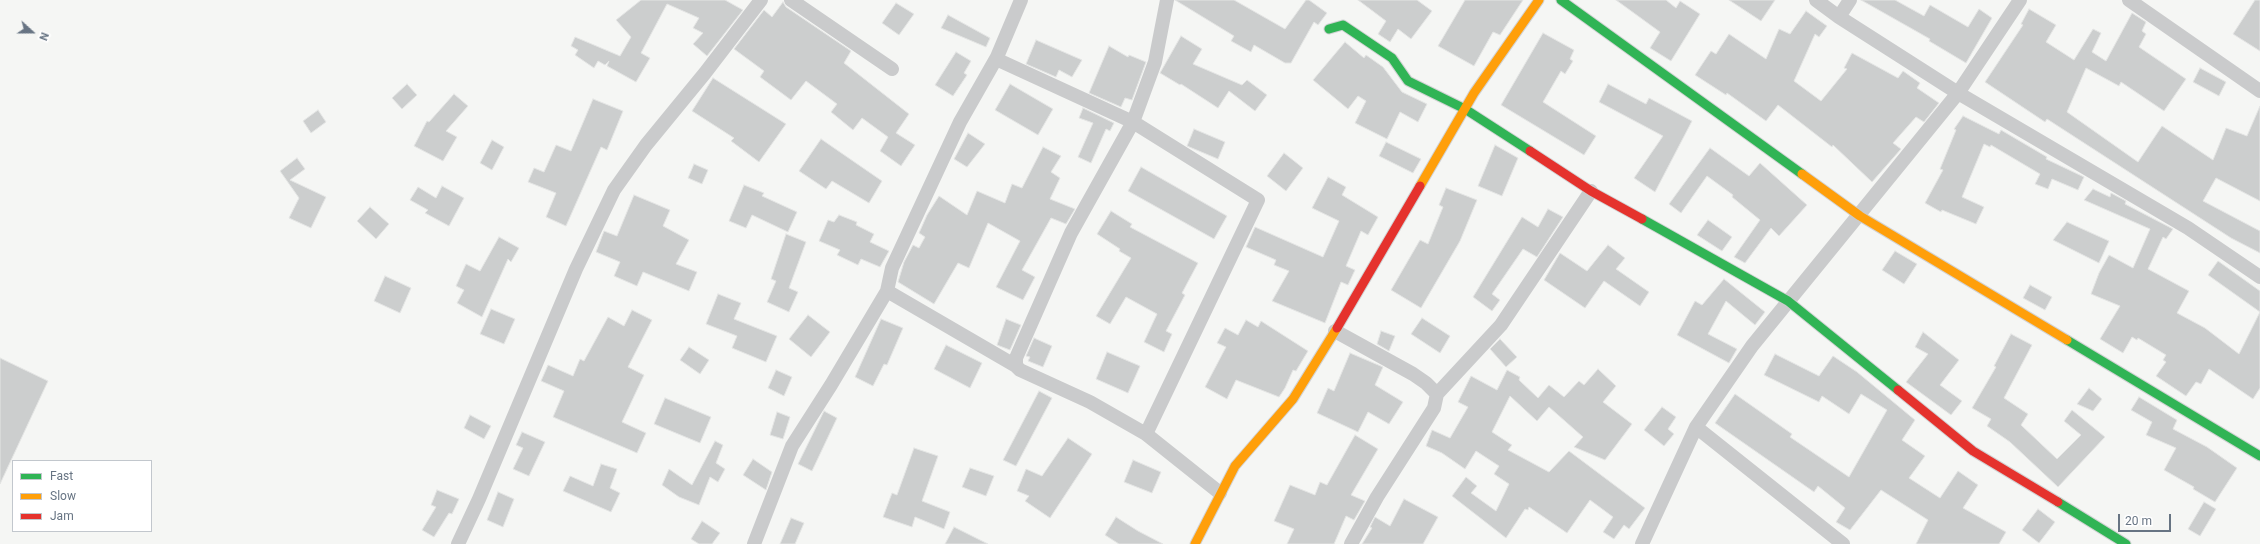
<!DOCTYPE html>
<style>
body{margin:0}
#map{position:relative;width:2260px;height:544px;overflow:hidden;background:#f5f6f4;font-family:Roboto,sans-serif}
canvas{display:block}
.legend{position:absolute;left:12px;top:460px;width:140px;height:72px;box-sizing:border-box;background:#fff;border:1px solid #c2c7cd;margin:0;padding:5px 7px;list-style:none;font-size:12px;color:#677483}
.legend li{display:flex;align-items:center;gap:8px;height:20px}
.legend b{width:20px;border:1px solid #c2c7cd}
.north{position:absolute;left:12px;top:12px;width:40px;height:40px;-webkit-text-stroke:3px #fff;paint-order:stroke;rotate:111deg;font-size:11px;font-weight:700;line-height:16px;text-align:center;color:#677483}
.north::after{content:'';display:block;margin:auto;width:14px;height:18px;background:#677483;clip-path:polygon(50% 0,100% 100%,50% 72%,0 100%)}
.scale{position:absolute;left:2118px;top:514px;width:53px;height:18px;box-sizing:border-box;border:2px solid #677483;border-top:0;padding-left:5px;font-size:12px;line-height:14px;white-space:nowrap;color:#677483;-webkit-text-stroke:3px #fff;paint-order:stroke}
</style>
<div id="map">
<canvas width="2260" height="544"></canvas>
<ul class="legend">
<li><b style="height:5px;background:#30b455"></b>Fast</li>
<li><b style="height:5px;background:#ff9f0a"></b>Slow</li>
<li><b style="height:5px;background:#e5322d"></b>Jam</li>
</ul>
<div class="north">N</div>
<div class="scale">20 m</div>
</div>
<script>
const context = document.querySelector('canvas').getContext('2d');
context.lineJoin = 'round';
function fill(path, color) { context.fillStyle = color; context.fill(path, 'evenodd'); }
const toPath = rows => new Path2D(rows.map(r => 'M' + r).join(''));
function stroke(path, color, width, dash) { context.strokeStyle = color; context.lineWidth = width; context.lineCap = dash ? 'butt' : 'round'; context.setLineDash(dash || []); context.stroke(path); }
const building = toPath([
 [641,0,725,0,743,10,707,56,693,44,703,33,693,28,699,18,667,4,641,53,650,58,636,82,607,66,609,61,605,65,598,61,594,68,575,55,578,50,571,46,575,37,620,56,631,37,616,20,641,0],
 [1175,0,1234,0,1285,29,1306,0,1309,0,1327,13,1318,25,1314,22,1291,63,1285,63,1254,45,1251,52,1231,41,1234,36,1175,0],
 [1358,0,1417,0,1432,11,1411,39,1398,29,1390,42,1378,34,1386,21,1358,0],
 [1465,0,1523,0,1500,35,1493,32,1474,66,1438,46,1465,0],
 [1616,0,1666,0,1676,8,1680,1,1700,14,1671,61,1650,48,1660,32,1616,0],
 [1729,0,1775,0,1761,21,1729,0],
 [1861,0,1895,0,1924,16,1930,5,1968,27,1979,9,1992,18,1966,63,1929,41,1930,39,1861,0],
 [2255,0,2260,0,2260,51,2233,34,2255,0],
 [783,2,786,7,851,51,844,63,909,114,896,133,915,145,901,166,880,151,888,137,862,118,853,130,831,112,837,104,806,81,791,100,760,77,764,71,734,49,764,10,772,17,783,2],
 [896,3,914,14,899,35,882,23,896,3],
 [2029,9,2056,25,2046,42,2074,60,2093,29,2101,33,2092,52,2106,61,2132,13,2146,22,2142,31,2146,34,2139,47,2186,79,2164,111,2121,82,2119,86,2086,68,2067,112,2138,162,2162,126,2213,160,2226,128,2247,136,2260,106,2260,201,2216,178,2203,201,2260,231,2260,253,2231,238,2047,119,2045,122,1985,82,2023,25,2021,24,2029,9],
 [1806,11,1827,26,1819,37,1815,34,1794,81,1821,101,1847,69,1844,68,1852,53,1898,78,1903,71,1920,83,1917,88,1939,103,1924,122,1916,117,1893,143,1901,149,1872,182,1833,145,1832,147,1778,105,1766,121,1727,93,1726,95,1695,75,1711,51,1716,54,1729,34,1766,59,1779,29,1790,34,1806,11],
 [948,15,990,38,986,47,941,28,948,15],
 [1543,33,1574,50,1570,59,1573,61,1565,74,1561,71,1543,102,1596,136,1584,155,1501,105,1543,33],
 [1181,36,1202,49,1193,64,1242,85,1247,80,1267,95,1255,111,1229,91,1218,108,1181,84,1180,85,1160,73,1181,36],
 [1036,40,1082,60,1072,77,1059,70,1056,77,1026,64,1036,40],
 [1345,42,1364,58,1366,55,1383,67,1402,92,1427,104,1418,122,1400,112,1387,139,1355,123,1366,101,1358,96,1348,109,1313,80,1345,42],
 [1109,46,1128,57,1129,55,1146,62,1132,100,1125,98,1121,107,1089,93,1109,46],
 [956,52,971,61,964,73,967,75,953,96,935,85,956,52],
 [2200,68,2226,82,2219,96,2193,82,2200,68],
 [713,78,786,124,759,162,731,141,734,138,692,111,713,78],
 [407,84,417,95,402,109,392,98,407,84],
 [1010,84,1053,109,1038,135,995,110,1010,84],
 [1608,84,1646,104,1649,98,1692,121,1655,192,1634,178,1663,136,1599,102,1608,84],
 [454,94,468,106,446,131,457,137,443,161,414,146,427,121,429,122,454,94],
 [593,99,623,111,607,150,601,147,566,226,546,217,556,193,528,182,534,168,544,172,556,145,571,151,593,99],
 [1083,108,1114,123,1110,131,1106,129,1091,163,1078,157,1093,123,1079,118,1083,108],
 [318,110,326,122,311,133,303,121,318,110],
 [1963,116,1999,134,2001,130,2047,157,2046,159,2084,177,2078,190,2052,179,2048,189,2035,184,2040,174,1991,145,1990,147,1984,144,1962,197,1984,207,1976,224,1942,210,1941,212,1925,203,1943,170,1940,169,1956,130,1954,129,1963,116],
 [1194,129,1225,142,1218,159,1187,146,1194,129],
 [968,133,985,144,967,167,954,159,968,133],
 [821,139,882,181,869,203,832,181,826,189,799,171,821,139],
 [492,140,504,147,492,170,480,163,492,140],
 [1386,142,1421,159,1413,173,1379,156,1386,142],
 [1495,145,1518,158,1502,196,1478,186,1495,145],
 [1043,147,1061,156,1051,172,1060,178,1050,199,1075,209,1066,224,1051,218,1022,270,1035,277,1023,300,996,287,1020,241,988,223,969,268,958,263,934,304,898,282,904,262,913,245,919,248,925,237,919,233,927,215,939,196,967,215,977,191,1005,203,1012,184,1022,188,1043,147],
 [1710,148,1749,176,1760,163,1807,205,1779,236,1771,228,1745,263,1734,257,1760,220,1732,197,1733,195,1707,176,1681,213,1669,204,1710,148],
 [1284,153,1303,168,1286,191,1267,176,1284,153],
 [297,158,305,169,290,180,326,197,311,228,289,218,299,198,280,171,297,158],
 [694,164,708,170,702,184,688,178,694,164],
 [1141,167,1227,216,1214,239,1128,191,1141,167],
 [1328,177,1346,187,1342,195,1378,217,1368,235,1361,231,1346,266,1355,270,1348,285,1341,282,1325,323,1272,301,1289,271,1274,265,1276,260,1246,247,1255,227,1323,257,1339,221,1312,208,1328,177],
 [744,185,764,193,762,196,797,212,788,232,752,215,746,228,729,221,744,185],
 [442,186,464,198,449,226,425,213,428,210,410,200,418,187,436,198,442,186],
 [1446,188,1477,200,1460,241,1421,308,1391,290,1420,240,1428,244,1443,207,1439,205,1446,188],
 [2093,189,2110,197,2111,193,2126,201,2125,204,2173,229,2166,239,2163,237,2148,269,2189,291,2177,313,2205,328,2239,354,2260,312,2208,275,2218,261,2260,291,2260,388,2253,399,2209,369,2201,384,2196,382,2186,396,2156,376,2166,362,2163,360,2166,355,2138,338,2137,340,2132,337,2123,353,2100,339,2120,306,2091,294,2099,273,2109,255,2133,268,2150,229,2084,200,2093,189],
 [634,195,670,210,663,226,689,240,676,264,697,272,689,291,643,272,637,286,614,276,620,262,596,252,604,231,617,236,634,195],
 [370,207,389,224,376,239,357,221,370,207],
 [1548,209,1563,217,1537,257,1523,249,1492,294,1500,300,1492,311,1473,297,1522,217,1538,227,1548,209],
 [1111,211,1132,224,1130,227,1198,263,1182,293,1185,295,1166,331,1172,334,1164,352,1144,342,1157,314,1126,297,1110,324,1096,316,1131,258,1119,251,1120,249,1097,234,1111,211],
 [839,215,857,222,856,225,874,234,870,242,889,251,880,267,861,259,858,265,837,255,840,250,819,241,828,220,834,222,839,215],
 [1708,220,1732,237,1722,251,1697,235,1708,220],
 [2067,222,2109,241,2099,263,2053,240,2067,222],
 [786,234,806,242,789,288,798,292,789,312,767,302,776,281,771,279,786,234],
 [499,237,519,248,511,262,508,259,482,317,457,303,464,290,456,286,466,264,480,271,499,237],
 [1608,245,1625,258,1616,269,1649,292,1640,306,1604,281,1585,308,1544,280,1560,253,1587,271,1608,245],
 [1895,251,1917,264,1904,284,1882,270,1895,251],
 [385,276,411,288,400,313,374,301,385,276],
 [1724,279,1765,312,1755,325,1726,301,1708,334,1737,349,1729,363,1677,335,1695,301,1702,305,1724,279],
 [2030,285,2052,297,2045,310,2023,298,2030,285],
 [718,294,741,303,734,319,777,336,766,362,732,348,737,336,706,324,718,294],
 [491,309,515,319,504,344,480,334,491,309],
 [632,310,652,320,628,367,644,375,622,422,646,433,637,453,553,417,564,391,541,381,548,365,573,376,580,359,584,361,608,317,624,326,632,310],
 [808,315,830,332,811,357,789,339,808,315],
 [1422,318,1450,336,1440,353,1411,334,1422,318],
 [881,319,903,328,887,365,884,364,873,386,855,377,881,319],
 [1006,319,1021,325,1010,350,997,345,1006,319],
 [1246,320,1258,327,1261,321,1308,351,1296,371,1293,370,1285,388,1279,397,1236,380,1227,399,1205,387,1226,347,1217,343,1225,328,1238,335,1246,320],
 [1381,331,1395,336,1389,351,1377,344,1381,331],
 [1923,332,1959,360,1940,385,1962,401,1951,415,1906,382,1928,354,1915,347,1923,332],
 [2011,334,2032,345,2004,398,2028,414,2021,425,2057,459,2081,435,2064,421,2072,410,2105,437,2058,487,2010,442,1987,426,1991,419,1972,408,1996,367,1994,366,2011,334],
 [1034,338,1052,346,1043,367,1028,361,1030,357,1026,356,1034,338],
 [1500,339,1517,357,1506,367,1490,349,1500,339],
 [946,345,982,363,970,388,934,369,946,345],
 [689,347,709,360,700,374,680,360,689,347],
 [1107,352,1140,366,1128,393,1096,379,1107,352],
 [1350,353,1383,367,1375,385,1403,402,1389,424,1368,412,1358,432,1317,413,1328,388,1334,391,1350,353],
 [1775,354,1819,376,1833,356,1857,372,1915,420,1902,440,1925,456,1909,478,1940,498,1958,471,1978,485,1963,508,2006,532,1999,544,1916,544,1928,520,1881,490,1850,530,1836,522,1845,508,1818,486,1814,492,1715,423,1735,394,1792,434,1790,437,1849,477,1887,410,1861,394,1849,414,1822,396,1819,402,1764,375,1775,354],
 [0,358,48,381,0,484,0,358],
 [1598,369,1616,386,1603,402,1632,424,1605,460,1574,447,1583,437,1549,407,1537,421,1510,396,1492,432,1512,445,1508,450,1549,472,1569,451,1645,508,1629,529,1624,525,1614,539,1603,532,1613,517,1590,500,1567,533,1529,507,1528,510,1525,509,1506,538,1452,496,1466,477,1477,486,1471,493,1496,511,1509,484,1494,474,1499,466,1476,451,1465,469,1442,453,1426,446,1432,430,1450,438,1468,407,1458,402,1471,376,1497,390,1507,370,1520,377,1519,380,1538,398,1549,385,1564,397,1579,381,1584,385,1598,369],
 [776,370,792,377,784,396,768,388,776,370],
 [2089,388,2102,399,2093,411,2077,404,2089,388],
 [1039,391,1052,398,1016,466,1003,460,1039,391],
 [2139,397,2177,420,2173,429,2207,447,2237,468,2215,502,2193,489,2194,487,2164,470,2176,448,2146,435,2152,422,2131,410,2139,397],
 [665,398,711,417,700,443,654,424,665,398],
 [1662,407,1676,417,1668,429,1674,434,1664,446,1644,430,1662,407],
 [824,411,837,418,812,471,798,464,824,411],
 [777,412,790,417,783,439,770,435,777,412],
 [470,415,491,426,484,439,464,428,470,415],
 [522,432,545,442,529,476,513,469,523,448,516,445,522,432],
 [1355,435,1378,449,1351,495,1365,501,1354,520,1346,516,1334,544,1287,544,1294,529,1274,521,1290,485,1315,495,1320,482,1327,485,1355,435],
 [1068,438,1092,454,1050,518,1025,501,1029,496,1017,491,1026,469,1042,476,1068,438],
 [715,441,723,445,716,463,725,469,718,482,710,477,699,505,679,497,662,485,669,469,692,485,715,441],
 [914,448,938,456,922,501,950,512,944,529,915,517,912,527,883,517,892,493,897,495,914,448],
 [753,459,772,472,766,490,743,475,753,459],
 [1133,460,1161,472,1152,493,1124,482,1133,460],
 [601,464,617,469,610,488,620,493,611,512,563,491,570,476,593,486,601,464],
 [970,468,994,476,986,496,962,487,970,468],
 [437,490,459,499,452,514,449,513,434,537,422,530,436,507,431,505,437,490],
 [498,492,514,499,503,527,487,520,498,492],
 [1404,499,1438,517,1423,544,1362,544,1372,528,1370,527,1375,517,1390,526,1404,499],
 [2204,502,2216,509,2200,536,2188,529,2204,502],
 [2038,509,2055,522,2039,543,2022,530,2038,509],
 [1116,517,1138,531,1163,544,1119,544,1105,535,1116,517],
 [791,518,804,523,795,544,780,544,791,518],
 [702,521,720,533,712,544,699,544,691,539,702,521],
 [954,527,988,544,945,544,954,527]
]);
const street = toPath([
 [791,0,892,69],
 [1167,0,1155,62,1133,122,1071,233,1016,358,1016,366,1020,370,1090,402,1146,434,1220,493],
 [1816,0,1839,17,1958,93,2188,228,2260,277],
 [2129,0,2260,91],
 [1839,17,1850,0],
 [996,59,1133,122,1258,200,1146,434],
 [887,291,1016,366],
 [1335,331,1413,374,1426,383,1437,394,1434,408,1377,497,1351,544],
 [1437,394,1501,325,1591,191],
 [1696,427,1843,544],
 [458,544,479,499,576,269,614,190,646,145,705,73,761,0],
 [754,544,792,446,831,385,887,291,892,268,960,122,997,57,1021,0],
 [1642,544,1696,427,1752,346,1958,93,2020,0]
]);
const fast = toPath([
 [1561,0,1802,174],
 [1329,29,1343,25,1392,58,1408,81,1465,109,1530,151],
 [1642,219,1788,301,1898,390],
 [2067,340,2260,456],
 [2058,502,2126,544]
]);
const slow = toPath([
 [1802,174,1860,216,2067,340],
 [1420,186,1474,93,1539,0],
 [1195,544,1235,466,1293,399,1337,328]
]);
const jam = toPath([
 [1530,151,1591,191,1642,219],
 [1337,328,1420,186],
 [1898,390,1973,451,2058,502]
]);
fill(building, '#cccece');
stroke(building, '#e4e5e4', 1);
stroke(fast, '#d2d3d4', 11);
stroke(slow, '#d2d3d4', 11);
stroke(jam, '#d2d3d4', 11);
stroke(street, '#cacbcc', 14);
stroke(fast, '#30b455', 9);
stroke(slow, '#ff9f0a', 9);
stroke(jam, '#e5322d', 9);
</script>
